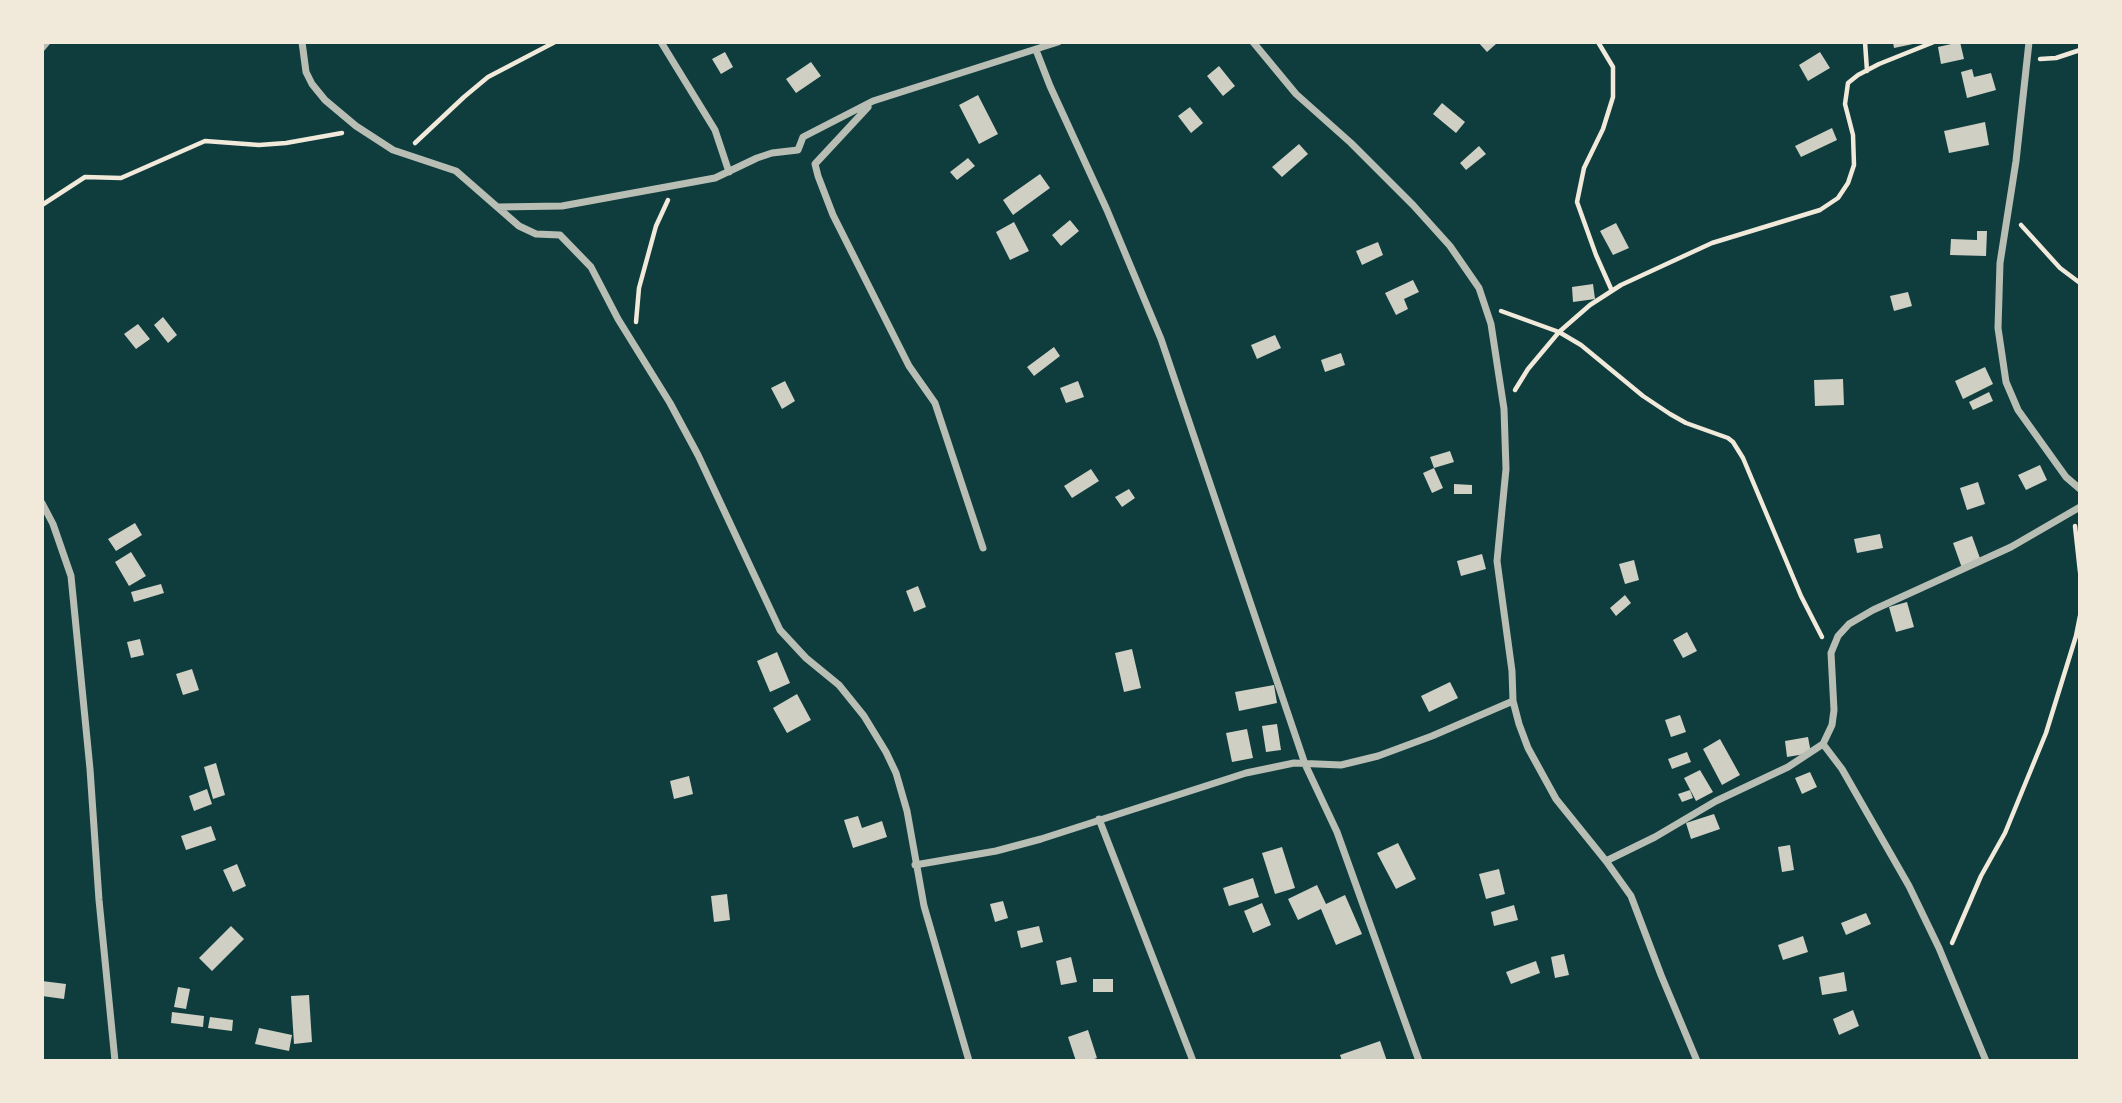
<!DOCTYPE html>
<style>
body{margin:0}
#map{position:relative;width:2122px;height:1103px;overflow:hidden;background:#0f3d3e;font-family:Poppins,sans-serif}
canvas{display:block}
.frame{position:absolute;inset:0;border:44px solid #f1e9da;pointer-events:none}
</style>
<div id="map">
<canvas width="2122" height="1103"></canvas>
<div class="frame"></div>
</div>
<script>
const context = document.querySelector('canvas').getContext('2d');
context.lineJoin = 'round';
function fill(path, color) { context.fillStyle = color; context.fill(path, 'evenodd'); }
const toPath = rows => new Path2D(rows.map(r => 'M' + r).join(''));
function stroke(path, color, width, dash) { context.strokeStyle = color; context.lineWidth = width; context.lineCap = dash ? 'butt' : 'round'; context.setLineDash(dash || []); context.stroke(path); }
const building = toPath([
 [1478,42,1495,42,1496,44,1487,52],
 [1893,42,1912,42,1913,44,1894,48],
 [1960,42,1964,59,1941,64,1938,47],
 [725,52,733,67,721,74,712,59],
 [1820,52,1830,68,1808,81,1799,65],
 [811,62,821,76,796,93,786,79],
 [1219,66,1235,86,1223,96,1207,76],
 [1972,69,1974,77,1991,73,1996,90,1967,98,1961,72],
 [978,95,998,134,979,144,959,105],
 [1442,103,1465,122,1456,133,1433,114],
 [1190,107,1203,123,1191,133,1178,116],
 [1985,122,1989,145,1949,153,1944,131],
 [1832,128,1837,140,1801,157,1795,146],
 [1299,144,1308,154,1282,177,1272,167],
 [1479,146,1486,154,1466,170,1460,163],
 [968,158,975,166,957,180,950,172],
 [1040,174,1050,188,1013,215,1003,200],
 [1070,220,1079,231,1061,246,1052,235],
 [1014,222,1029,251,1010,260,996,232],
 [1616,223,1629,248,1613,255,1600,231],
 [1977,231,1987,231,1986,256,1950,255,1951,239,1977,240],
 [1378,242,1383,255,1362,265,1356,251],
 [1413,280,1419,292,1404,299,1408,309,1396,315,1385,293],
 [1593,284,1595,299,1573,302,1572,287],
 [1908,292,1912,306,1894,311,1890,296],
 [163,317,177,335,168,343,154,325],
 [138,324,150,339,136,349,124,334],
 [1275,335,1281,348,1257,359,1251,345],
 [1054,347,1060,356,1034,376,1027,367],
 [1341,353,1345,365,1325,372,1321,360],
 [1985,367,1993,384,1963,399,1955,381],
 [1843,379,1844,405,1815,406,1814,380],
 [785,381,795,401,782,409,771,388],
 [1078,381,1084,397,1066,403,1060,388],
 [1989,392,1993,401,1973,410,1969,402],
 [1450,451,1454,462,1434,468,1430,457],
 [2040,465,2047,480,2026,490,2018,475],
 [1434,468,1443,488,1432,493,1423,473],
 [1091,469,1099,481,1072,498,1064,486],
 [1978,482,1985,504,1967,510,1960,488],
 [1454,484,1472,485,1472,494,1454,494],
 [1129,489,1135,498,1122,507,1115,497],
 [135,523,142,535,116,551,108,539],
 [1880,534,1883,548,1857,553,1854,539],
 [1972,536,1981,561,1962,568,1953,543],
 [131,552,146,576,129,586,115,562],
 [1482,554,1486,569,1461,576,1457,561],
 [1634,560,1639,580,1625,584,1619,564],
 [161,584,164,593,134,602,131,592],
 [918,586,926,607,914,612,906,591],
 [1625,595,1631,603,1616,616,1610,608],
 [1907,602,1914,627,1896,632,1889,607],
 [1687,632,1697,651,1683,658,1673,640],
 [140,639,144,655,131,658,127,642],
 [1132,649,1141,688,1124,692,1115,653],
 [777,652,790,683,770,692,757,661],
 [192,669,199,690,183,695,176,674],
 [1450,682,1458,698,1429,712,1421,696],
 [1274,685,1277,703,1239,711,1235,692],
 [797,694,811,720,787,733,773,708],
 [1680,715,1686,732,1671,737,1665,720],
 [1277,724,1281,750,1266,752,1262,726],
 [1247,729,1253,758,1232,762,1226,733],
 [1808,737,1811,753,1787,757,1785,741],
 [1720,739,1740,775,1722,785,1703,749],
 [1687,752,1691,762,1672,769,1668,759],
 [216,763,225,795,213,799,204,767],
 [1700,770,1713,792,1696,801,1684,778],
 [1810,772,1817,787,1802,794,1795,778],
 [689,776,693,794,674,799,670,781],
 [207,789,212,804,194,811,189,796],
 [1690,790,1693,798,1682,802,1678,794],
 [1714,814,1720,829,1691,839,1686,823],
 [858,816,862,828,882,821,887,837,853,848,844,820],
 [211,826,216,840,186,850,181,836],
 [1398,843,1416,879,1396,889,1377,853],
 [1790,845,1794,870,1782,872,1778,847],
 [1282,847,1295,888,1275,894,1262,853],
 [237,864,246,886,233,892,223,870],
 [1499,869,1505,894,1486,899,1479,874],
 [1253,878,1259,897,1229,906,1223,888],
 [1317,885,1326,904,1345,895,1362,934,1336,945,1321,909,1298,920,1288,899],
 [727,894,730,920,714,922,711,896],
 [1003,901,1008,918,995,922,990,904],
 [1262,903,1271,925,1253,933,1244,911],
 [1514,905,1518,920,1494,926,1491,912],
 [1866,913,1871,924,1846,935,1841,923],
 [231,926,244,939,212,971,199,958],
 [1039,926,1043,942,1021,948,1017,931],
 [1803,936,1808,952,1783,960,1778,945],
 [1564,954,1569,975,1555,978,1551,957],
 [1071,957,1077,982,1061,985,1056,961],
 [1536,961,1540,973,1511,984,1506,972],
 [1844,972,1847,991,1822,995,1819,977],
 [1093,979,1113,979,1113,992,1093,992],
 [42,981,66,984,64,999,42,996],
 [178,987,190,989,186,1009,174,1007],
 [309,995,312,1042,294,1044,291,996],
 [1853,1010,1859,1026,1839,1035,1833,1019],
 [172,1012,204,1016,203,1027,171,1023],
 [210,1017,233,1020,232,1031,208,1028],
 [259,1028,292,1035,289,1051,255,1044],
 [1088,1030,1097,1058,1089,1061,1076,1061,1068,1037],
 [1380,1041,1387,1061,1342,1061,1340,1055]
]);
const path = toPath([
 [1598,42,1613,67,1613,97,1603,129,1584,168,1577,202,1596,255,1612,291],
 [1865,42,1867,71],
 [2040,59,2056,58,2080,50],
 [415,143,464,97,488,77,555,42],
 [42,205,85,177,121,178,205,141,259,145,286,143,342,133],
 [2021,225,2060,268,2080,283],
 [1501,311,1559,332,1581,345,1643,396,1670,414,1686,423,1728,438,1733,442,1743,458,1801,596,1822,637],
 [636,322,639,288,656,226,668,200],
 [1515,390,1528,369,1559,332,1590,305,1621,285,1712,243,1820,210,1838,198,1848,183,1854,165,1853,135,1845,104,1848,83,1858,75,1879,64,1934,42],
 [2075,526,2080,572],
 [1952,943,1981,876,2005,833,2046,733,2076,636,2080,616]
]);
const minor = toPath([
 [302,42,306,72,312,84,325,100,356,126,393,150,456,171,519,226,536,234,560,235,591,267,618,319,670,403,698,455,780,630,806,658,839,685,864,716,886,752,896,773,907,811,924,906,969,1061],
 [661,42,715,130,729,172],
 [1253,42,1296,94,1351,143,1413,205,1450,246,1479,288,1491,324,1504,409,1506,469,1497,561,1512,671,1513,701,1519,724,1528,748,1556,799,1606,861,1631,896,1661,975,1697,1061],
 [2029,42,2016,161,2000,263,1998,328,2006,382,2018,410,2066,477,2080,489],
 [42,48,47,42],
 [1036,50,1050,86,1107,210,1161,339,1305,764,1337,832,1419,1061],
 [868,107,815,164,818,176,833,215,909,366,935,403,983,548],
 [498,207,562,206,715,178,757,158,772,153,798,150,803,137,873,101,1058,42],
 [42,503,53,524,71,576,90,769,99,900,115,1061],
 [1823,744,1842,769,1909,886,1939,948,1986,1061],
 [1099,819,1193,1061],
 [1606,861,1655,837,1716,801,1788,767,1823,744,1832,725,1834,710,1831,653,1838,636,1849,624,1873,610,2011,547,2080,507],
 [915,865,996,851,1041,839,1246,773,1294,763,1341,765,1378,756,1432,736,1513,701]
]);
fill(building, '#cfcfc3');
stroke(path, '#f1e9da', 4.5);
stroke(minor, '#b8beb3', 7);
</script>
